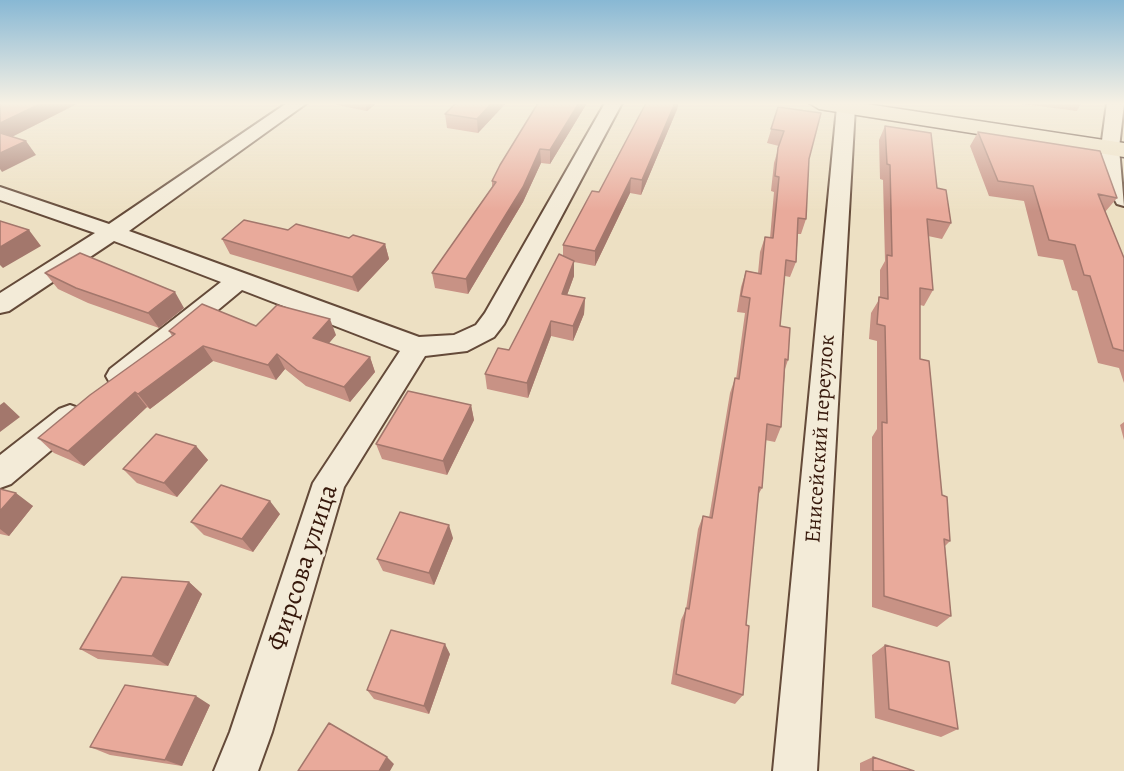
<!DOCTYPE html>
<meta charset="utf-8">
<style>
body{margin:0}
canvas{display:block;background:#ede0c3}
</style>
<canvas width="1124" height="771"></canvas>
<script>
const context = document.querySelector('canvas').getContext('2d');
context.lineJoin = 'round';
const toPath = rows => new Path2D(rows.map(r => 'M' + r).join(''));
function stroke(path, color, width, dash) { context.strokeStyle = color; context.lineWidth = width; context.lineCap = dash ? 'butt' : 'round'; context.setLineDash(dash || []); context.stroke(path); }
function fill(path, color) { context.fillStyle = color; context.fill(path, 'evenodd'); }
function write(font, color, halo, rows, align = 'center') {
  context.font = font + ' Alegreya,serif'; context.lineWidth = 6; context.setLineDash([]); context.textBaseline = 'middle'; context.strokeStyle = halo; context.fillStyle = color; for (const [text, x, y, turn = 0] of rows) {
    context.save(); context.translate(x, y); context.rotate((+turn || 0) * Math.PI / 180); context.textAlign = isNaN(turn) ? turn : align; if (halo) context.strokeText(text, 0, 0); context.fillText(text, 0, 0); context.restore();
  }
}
const minor = toPath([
 [287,103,307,103,129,231,419,337,454,335,476,325,485,313,605,103,622,103,504,324,494,337,467,351,425,356,344,487,272,732,258,771,214,771,230,732,313,483,400,351,242,290,130,383,120,386,110,383,106,376,110,369,221,282,114,241,9,311,0,313,0,293,95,233,0,200,0,187,109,224,287,103],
 [840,103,852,103,855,107,817,771,773,771,837,107,840,103],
 [1107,103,1124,103,1119,148,1124,206,1117,204,1104,180,1101,148,1107,103],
 [70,405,81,409,85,417,81,425,11,484,0,488,0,455,59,409,70,405]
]);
const major = toPath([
 [809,103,860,103,1124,143,1124,157,819,109,809,103]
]);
const wall = toPath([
 [336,103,377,103,367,111,336,105],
 [456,103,506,103,478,133,447,128,445,114],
 [538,103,587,103,550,164,541,163,523,202,468,294,435,288,432,273,492,187,492,181],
 [1014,103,1081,103,1077,111],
 [678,107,641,195,630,193,595,266,574,262,574,276,567,295,585,298,584,314,573,341,551,336,528,398,487,389,485,374,509,350,563,256,563,245,599,192],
 [778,107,809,159,806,219,801,234,798,234,796,262,790,277,785,276,780,326,788,360,785,369,781,427,775,442,765,440,762,488,758,495,746,625,743,695,735,704,671,684,681,620,686,609,698,529,703,516,709,518,730,393,735,378,736,379,745,313,737,312,741,287,746,271,758,273,760,252,765,237,770,238,774,192,771,191,774,163,779,146,767,143],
 [885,126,937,188,951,223,942,239,928,236,933,290,924,306,920,305,920,359,942,495,950,541,945,546,951,616,937,627,872,607,872,437,877,429,877,341,869,339,871,313,880,298,880,270,885,261,883,180,880,179,879,140],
 [978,132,1117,198,1105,212,1124,258,1124,383,1119,368,1098,363,1077,291,1072,290,1063,260,1038,256,1024,201,989,196,970,146],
 [288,230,385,244,389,259,358,292,230,254,222,239],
 [45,273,184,308,159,328,88,303,58,289],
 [256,326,336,335,328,343,370,357,375,372,350,402,306,386,285,369,276,380,213,361,150,409,147,407,84,466,54,453,38,438,172,336,169,331],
 [471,405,474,420,447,475,382,459,376,444],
 [1124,422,1124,440,1120,425],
 [196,446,208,460,177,497,137,483,123,469],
 [0,489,33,506,9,536,0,534],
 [280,514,253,552,204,535,191,522],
 [453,538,434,585,383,571,377,559],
 [189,582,202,594,168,666,98,659,80,649],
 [885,645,958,729,941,737,875,718,872,655],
 [450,654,429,714,374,699,367,690],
 [210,705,182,766,110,755,90,747],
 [873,757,914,771,860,771,860,763]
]);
const shadedWall = toPath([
 [42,103,79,103,0,143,0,123],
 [365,103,377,103,367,111],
 [492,103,506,103,478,133,477,119],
 [579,103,587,103,550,164,550,150],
 [675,103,678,103,678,107,641,195,642,180],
 [26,141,36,155,2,172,0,169,0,153],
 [540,149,541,163,523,202,468,294,466,279],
 [631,178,630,193,595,266,595,251],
 [29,230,41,246,3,268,0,265,0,247],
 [385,244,389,259,358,292,352,277],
 [574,261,574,276,562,309,562,294],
 [175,292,184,308,159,328,148,313],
 [585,298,584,314,573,341,573,326],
 [330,319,336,335,320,354,313,338],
 [551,321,551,336,528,398,527,383],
 [203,346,213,361,150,409,138,394],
 [277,354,285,369,276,380,268,365],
 [370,357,375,372,350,402,344,387],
 [135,392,147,407,84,466,68,451],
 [4,402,20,417,0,432,0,405],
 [471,405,474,420,447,475,443,461],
 [196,446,208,460,177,497,164,483],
 [16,493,33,506,9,536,0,529,0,511],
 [270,501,280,514,253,552,242,539],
 [449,525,453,538,434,585,429,573],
 [189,582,202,594,168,666,152,656],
 [445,644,450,654,429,714,424,706],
 [196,696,210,705,182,766,165,760],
 [387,757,394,764,390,771,379,771]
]);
const building = toPath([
 [0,103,42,103,0,123,0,103],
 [456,103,492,103,477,119,445,114,456,103],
 [538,103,579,103,550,150,540,149,523,187,466,279,432,273,496,182,492,181,500,165,538,103],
 [646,103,675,103,642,180,631,178,595,251,563,245,592,191,599,192,646,103],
 [778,107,821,113,809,159,806,219,798,218,796,262,786,260,780,326,790,328,788,360,785,359,781,427,767,424,762,488,759,487,746,625,749,626,743,695,676,674,686,608,689,609,703,516,712,518,735,378,739,379,750,298,741,296,746,271,761,274,765,237,773,238,779,177,775,176,778,148,784,131,771,129,778,107],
 [885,126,931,133,937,188,946,190,951,223,927,219,933,290,920,288,920,359,929,361,942,495,947,497,950,541,944,539,951,616,884,596,882,422,887,423,885,326,877,324,879,297,888,299,887,255,892,256,890,165,887,164,885,126],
 [978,132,1100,151,1117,198,1098,194,1124,258,1124,351,1113,348,1090,276,1084,275,1075,245,1049,240,1033,186,998,181,978,132],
 [0,133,26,141,0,153,0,133],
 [244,220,288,230,296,224,349,238,353,235,385,244,352,277,222,239,244,220],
 [0,221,29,230,0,247,0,221],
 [80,253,175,292,148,313,76,288,45,273,80,253],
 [559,254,574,261,562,294,585,298,573,326,551,321,527,383,485,374,498,348,509,350,559,254],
 [202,304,256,326,277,305,330,319,313,338,370,357,344,387,298,371,277,354,268,365,203,346,138,394,135,392,68,451,38,438,90,395,175,334,169,331,202,304],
 [408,391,471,405,443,461,376,444,408,391],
 [156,434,196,446,164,483,123,469,156,434],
 [221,485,270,501,242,539,191,522,221,485],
 [0,489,16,493,0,511,0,489],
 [400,512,449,525,429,573,377,559,400,512],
 [122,577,189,582,152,656,80,649,122,577],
 [391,630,445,644,424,706,367,690,391,630],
 [885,645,949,662,958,729,889,709,885,645],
 [125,685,196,696,165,760,90,747,125,685],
 [329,723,387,757,379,771,298,771,329,723],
 [873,757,914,771,873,771,873,757]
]);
const streetNames = [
 ["Енисейский переулок",821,439,-86]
];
const nearStreetnames = [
 ["Фирсова улица",304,568,-72]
];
stroke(minor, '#644a39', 4);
stroke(major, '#36180b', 3);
fill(minor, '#f3ebd8');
fill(major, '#ede0c3');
fill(wall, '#c89285');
fill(shadedWall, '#a3776c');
fill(building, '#e9aa9b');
stroke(building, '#a3776c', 1.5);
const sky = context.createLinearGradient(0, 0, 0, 211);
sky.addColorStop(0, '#88b8d4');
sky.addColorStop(0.49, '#f7f1e4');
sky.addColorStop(1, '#f7f1e400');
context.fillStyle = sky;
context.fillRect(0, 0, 1124, 211);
write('22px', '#36180b', '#f3ebd8', streetNames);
write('27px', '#36180b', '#f3ebd8', nearStreetnames);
</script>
